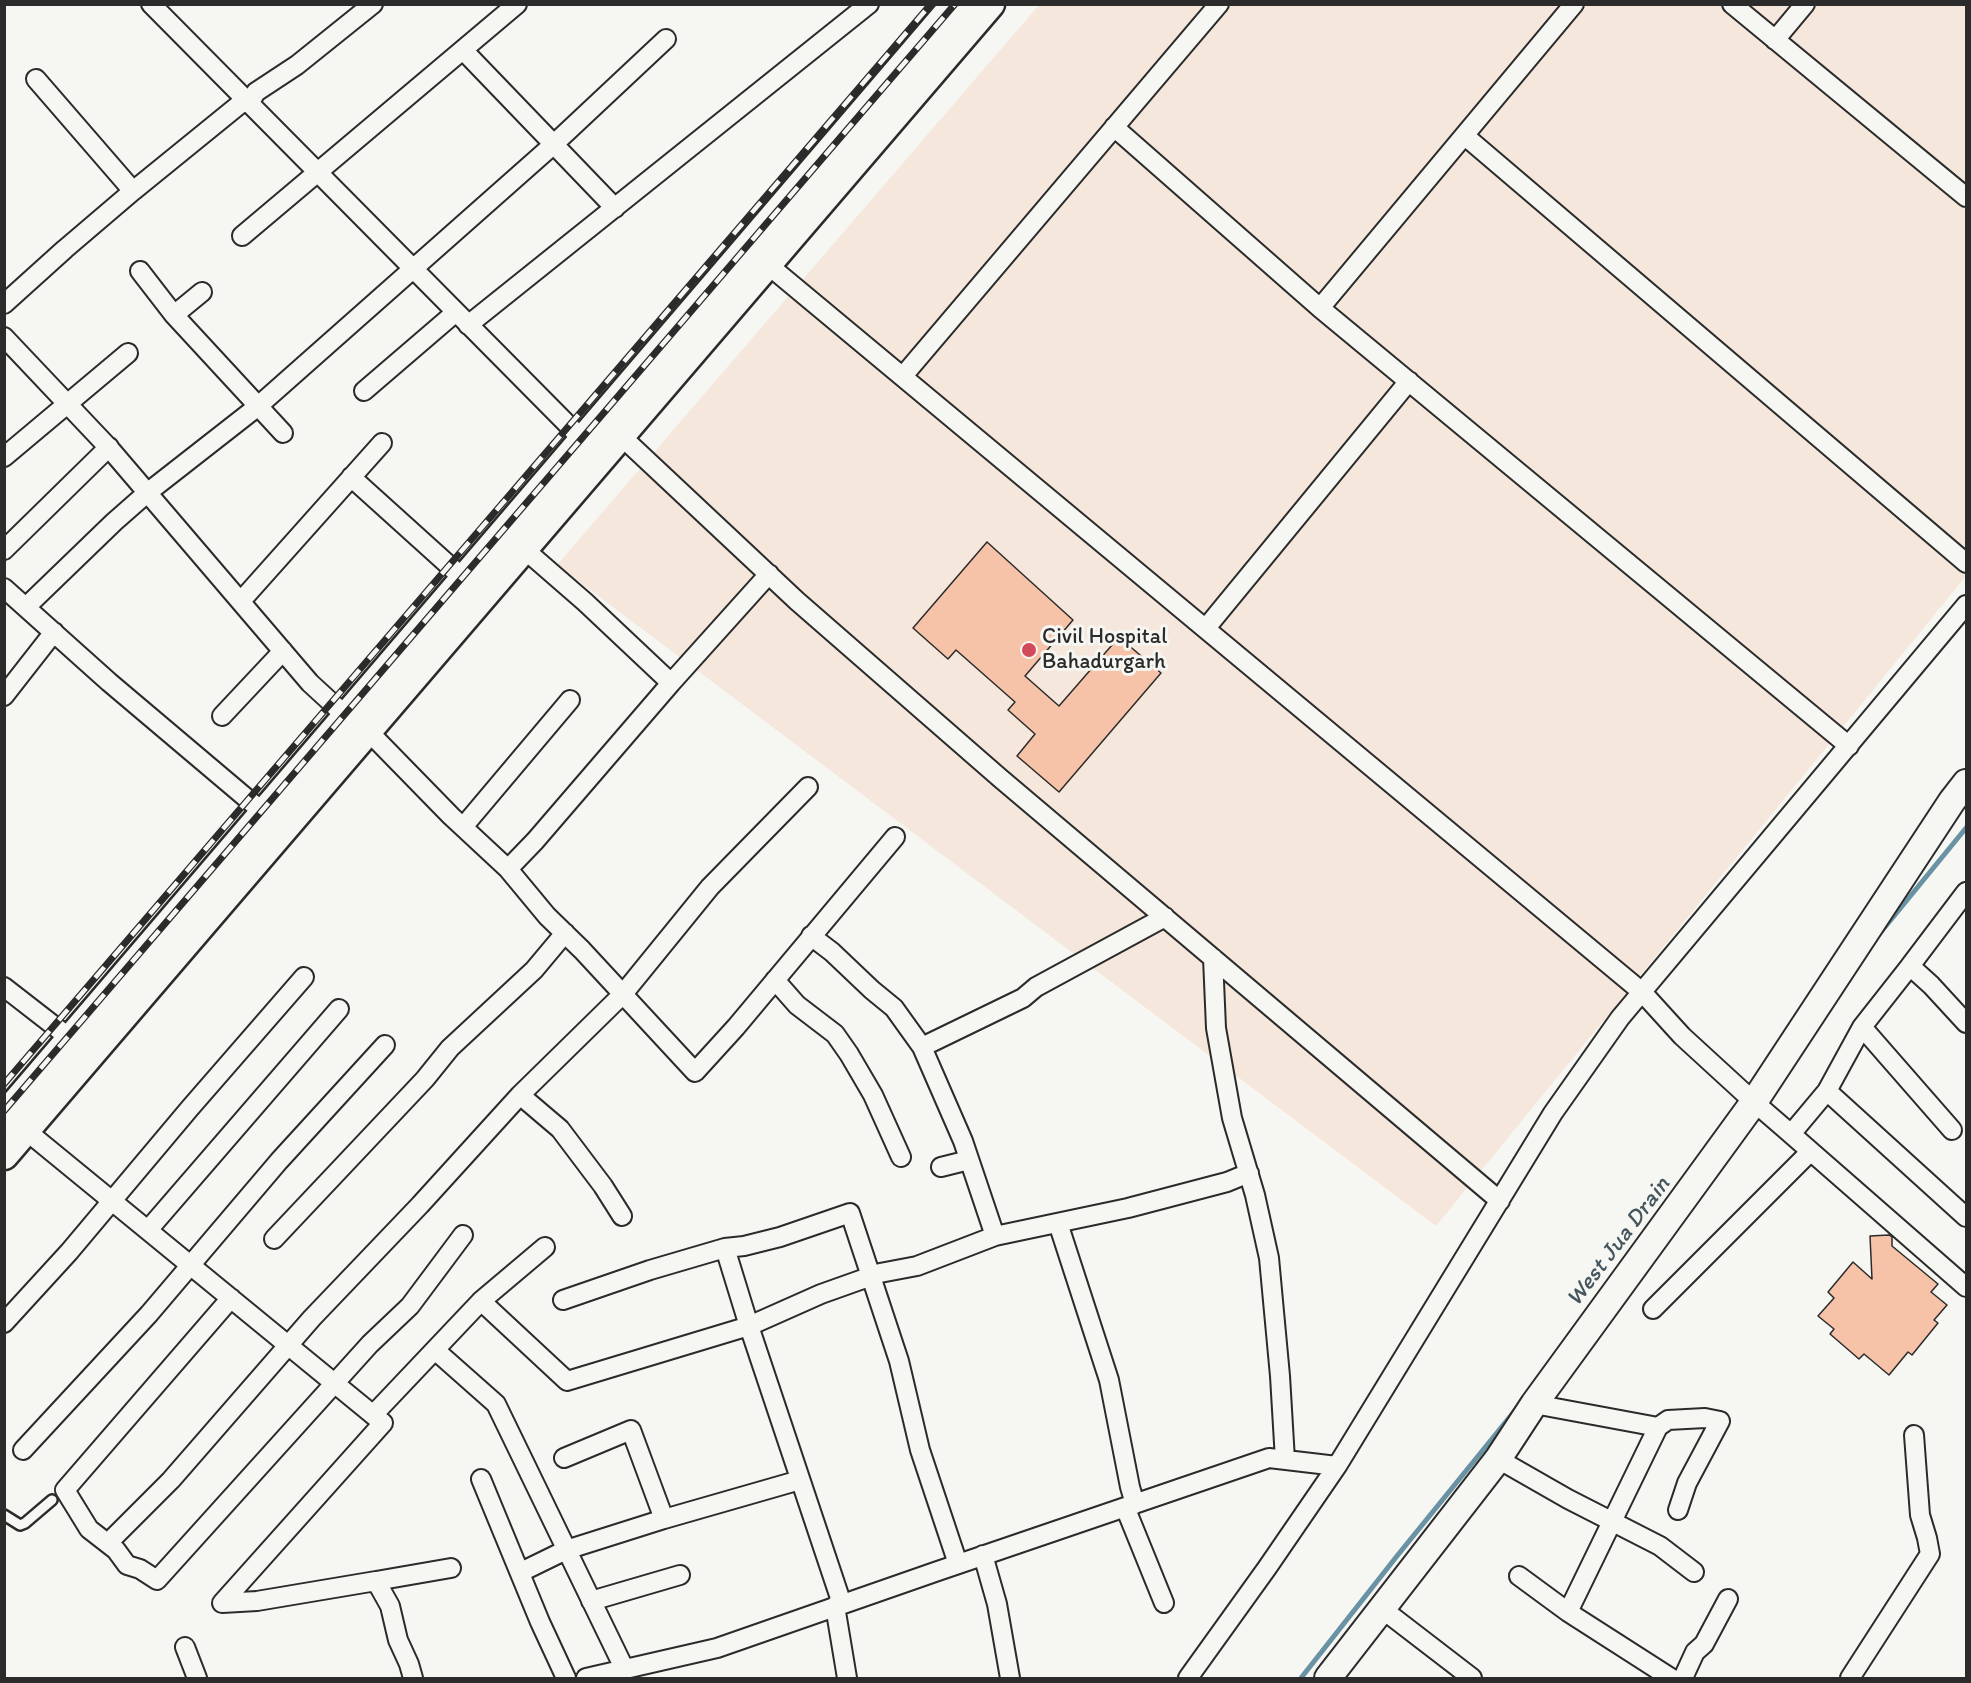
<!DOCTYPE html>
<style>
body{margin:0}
#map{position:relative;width:1971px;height:1683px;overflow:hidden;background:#f6f6f2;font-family:Itim,sans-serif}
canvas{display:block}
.frame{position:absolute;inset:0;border:6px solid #2b2b2b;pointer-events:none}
</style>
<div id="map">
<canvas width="1971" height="1683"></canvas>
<div class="frame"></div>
</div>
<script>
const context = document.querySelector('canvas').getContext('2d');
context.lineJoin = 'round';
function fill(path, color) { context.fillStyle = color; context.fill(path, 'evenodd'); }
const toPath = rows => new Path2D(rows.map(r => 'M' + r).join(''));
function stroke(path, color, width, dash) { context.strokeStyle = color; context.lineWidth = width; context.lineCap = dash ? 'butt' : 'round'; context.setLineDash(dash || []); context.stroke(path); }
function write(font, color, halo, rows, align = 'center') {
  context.font = font + ' Itim,sans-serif'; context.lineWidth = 6; context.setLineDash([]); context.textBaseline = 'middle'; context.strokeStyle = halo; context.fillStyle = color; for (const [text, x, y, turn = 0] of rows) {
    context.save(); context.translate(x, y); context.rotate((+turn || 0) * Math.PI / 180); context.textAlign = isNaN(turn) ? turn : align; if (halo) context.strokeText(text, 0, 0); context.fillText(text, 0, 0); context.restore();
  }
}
const built = toPath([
 [1039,5,1966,5,1966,576,1436,1226,557,565]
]);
const stream = toPath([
 [1876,938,1966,828],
 [1301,1678,1397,1556,1517,1408]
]);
const building = toPath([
 [987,542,1073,620,1025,676,1059,706,1119,637,1161,673,1059,792,1017,756,1035,734,1008,710,1015,702,956,650,948,659,913,628,987,542],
 [1889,1235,1892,1237,1892,1246,1938,1284,1931,1292,1947,1305,1934,1320,1938,1323,1912,1355,1908,1352,1889,1375,1864,1354,1859,1359,1830,1334,1834,1329,1818,1316,1834,1298,1828,1292,1853,1262,1872,1279,1870,1236,1889,1235]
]);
const service = toPath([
 [4,1515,20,1525,25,1523,52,1500]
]);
const minor = toPath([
 [151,4,583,440],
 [1732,4,1966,197],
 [1775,40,1805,4],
 [463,50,615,208],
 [36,79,133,191],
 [249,104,256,92,297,65,373,4],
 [1114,127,1320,308,1849,746],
 [1465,136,1966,563],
 [242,236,517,4],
 [761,259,1642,992,1682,1036,1754,1102,1791,1134,1827,1091,1862,1027,1952,1130],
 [140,271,174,315,283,433],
 [4,304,65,249,133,191,245,100],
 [1320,308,1574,4],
 [174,315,202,292],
 [468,325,869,4],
 [4,337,110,449,310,683,347,717,368,731,451,816,508,869,535,841,671,683,585,602,524,549],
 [903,376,1219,4],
 [364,391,456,312],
 [621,436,797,601,1000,778,1500,1201],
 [4,457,128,353],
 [351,477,464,579],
 [4,550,109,447],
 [4,588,109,682,264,813],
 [241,601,382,443],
 [26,607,114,522,147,493,257,407,554,144,666,39],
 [1206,628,1409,381],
 [671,683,769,574],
 [4,696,54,632],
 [222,716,283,651],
 [463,827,570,700],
 [508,869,547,916,582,950,695,1072,736,1027,895,837],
 [811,936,832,952,872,990,894,1008,922,1047,963,1141,995,1236],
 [1213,958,1216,1028,1232,1118,1255,1195,1269,1258,1280,1376,1285,1460],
 [1910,966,1966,892],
 [775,980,797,1005,835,1034,849,1054,873,1095,901,1157],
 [4,987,71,1039],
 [1862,1027,1910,966,1931,985,1966,1023],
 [922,1047,1023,998,1036,987,1165,917],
 [1827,1091,1966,1217],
 [520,1095,560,1129,603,1186,622,1216],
 [18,1124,383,1423,222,1603,257,1601,376,1581,390,1606,398,1640,409,1664,413,1678],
 [1791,1134,1966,1287],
 [941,1167,969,1160],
 [1058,1223,1109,1380,1130,1487,1135,1504],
 [148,1230,339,1009],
 [274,1239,425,1079,450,1048,534,970,565,933],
 [725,1248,744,1246,780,1237,850,1213,899,1361,920,1450,958,1564],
 [231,1298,65,1490,89,1529,116,1550,127,1565,140,1569,157,1580,370,1344,410,1306,463,1235],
 [563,1300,650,1270,725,1248,749,1326,821,1294,880,1273,917,1266,995,1236,1128,1208,1227,1182,1249,1173],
 [481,1301,545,1247],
 [1653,1309,1810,1152],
 [4,1323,69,1252,190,1108,304,977],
 [435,1350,496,1404,624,1668],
 [1534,1404,1658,1427,1568,1612,1671,1678],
 [373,1415,481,1301,567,1381,749,1326,842,1604],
 [1658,1427,1668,1420,1705,1418,1720,1421,1687,1483,1678,1510],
 [23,1450,149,1314,279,1161,385,1045],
 [564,1458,631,1430,664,1519,800,1480],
 [1498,1459,1568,1499,1660,1546,1694,1572],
 [481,1479,540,1622,566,1678],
 [1125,1507,1164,1603],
 [108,1543,171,1480,312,1318,420,1205,520,1095,623,994,710,887,808,787],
 [983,1555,997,1604,1010,1678],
 [521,1572,566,1550,664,1519],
 [1519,1576,1568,1612],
 [376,1581,451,1568],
 [591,1601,680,1575],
 [835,1606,847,1678],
 [1381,1608,1472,1678],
 [185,1647,197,1678],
 [586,1678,717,1648,935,1572,1269,1458,1337,1466],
 [1188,1678,1267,1568,1337,1466,1553,1113,1620,1018,1966,605],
 [1683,1678,1695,1652,1704,1644,1728,1599],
 [1850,1678,1930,1554,1927,1538,1920,1515,1914,1435]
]);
const secondary = toPath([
 [1328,1678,1498,1459,1534,1404,1754,1102,1952,801,1966,783]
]);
const primary = toPath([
 [4,1117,956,4],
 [4,1155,990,4]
]);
const rail = toPath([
 [4,1084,931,4],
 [4,1111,955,4]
]);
const markers = [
 [1029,650,8,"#d1495b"]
];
const poiNames = [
 ["Civil Hospital",1042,637],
 ["Bahadurgarh",1042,662]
];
const waterNames = [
 ["West Jua Drain",1619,1242,-53]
];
fill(built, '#f6e7dc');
stroke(stream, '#6992a4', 5);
fill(building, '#f7c3a8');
stroke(building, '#2b2b2b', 1.5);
stroke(service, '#2b2b2b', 14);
stroke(minor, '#2b2b2b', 22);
stroke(secondary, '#2b2b2b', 30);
stroke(primary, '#2b2b2b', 33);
stroke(service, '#f6f6f2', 9);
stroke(minor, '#f6f6f2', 18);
stroke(secondary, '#f6f6f2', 26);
stroke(primary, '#f6f6f2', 28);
stroke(rail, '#2b2b2b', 7);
stroke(rail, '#f6f6f2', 4.5, [14]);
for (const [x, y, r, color] of markers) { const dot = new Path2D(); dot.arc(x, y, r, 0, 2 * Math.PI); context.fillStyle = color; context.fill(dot); stroke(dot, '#f6f6f2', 2); }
write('22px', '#2b2b2b', '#f6f6f2', poiNames, 'left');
write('italic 24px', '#45565e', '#f6f6f2', waterNames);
</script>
